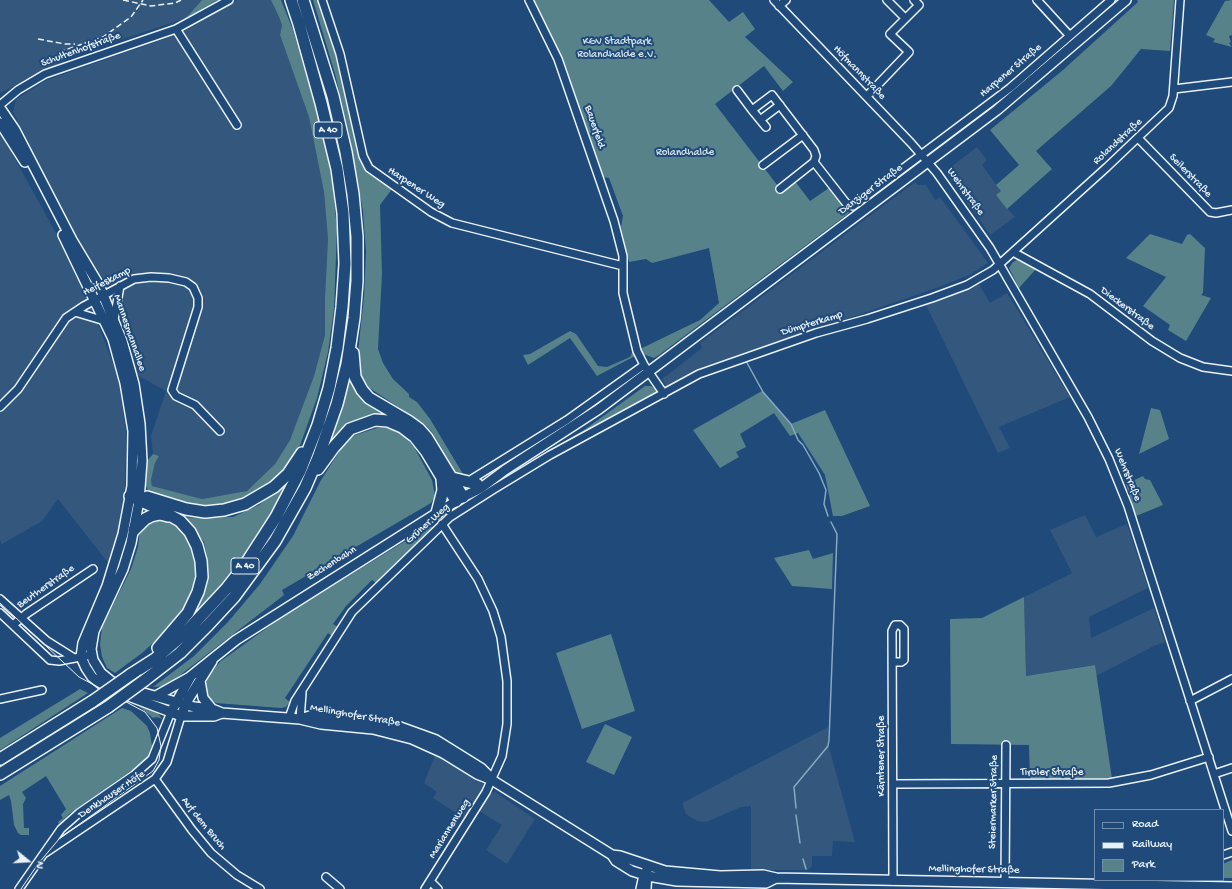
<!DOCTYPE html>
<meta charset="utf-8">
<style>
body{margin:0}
#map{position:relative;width:1232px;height:889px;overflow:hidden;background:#1f4a7a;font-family:"Gochi Hand",sans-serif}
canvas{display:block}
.legend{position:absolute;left:1094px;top:809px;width:130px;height:72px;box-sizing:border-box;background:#1f4a7a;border:1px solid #6f8dac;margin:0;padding:5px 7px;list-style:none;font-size:12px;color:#e8f1f8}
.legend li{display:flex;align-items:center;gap:8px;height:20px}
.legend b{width:20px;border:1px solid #6f8dac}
.north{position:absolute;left:8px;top:841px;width:40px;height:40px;-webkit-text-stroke:3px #1f4a7a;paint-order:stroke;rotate:108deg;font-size:11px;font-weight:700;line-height:16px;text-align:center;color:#e8f1f8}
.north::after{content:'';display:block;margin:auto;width:14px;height:18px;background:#e8f1f8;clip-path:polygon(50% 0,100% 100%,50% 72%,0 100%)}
</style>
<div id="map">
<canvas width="1232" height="889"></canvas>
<ul class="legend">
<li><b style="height:5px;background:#1f4a7a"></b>Road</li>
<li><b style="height:5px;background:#e8f1f8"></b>Railway</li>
<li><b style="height:11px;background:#58828a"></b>Park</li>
</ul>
<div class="north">N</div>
</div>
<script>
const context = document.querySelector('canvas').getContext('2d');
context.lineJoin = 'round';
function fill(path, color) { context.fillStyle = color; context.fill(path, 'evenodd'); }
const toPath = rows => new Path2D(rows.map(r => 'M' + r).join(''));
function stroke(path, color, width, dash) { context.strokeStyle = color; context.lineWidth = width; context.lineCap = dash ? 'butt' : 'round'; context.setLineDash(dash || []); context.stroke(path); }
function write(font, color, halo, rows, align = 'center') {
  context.font = font + ' "Gochi Hand",sans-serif'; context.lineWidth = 4; context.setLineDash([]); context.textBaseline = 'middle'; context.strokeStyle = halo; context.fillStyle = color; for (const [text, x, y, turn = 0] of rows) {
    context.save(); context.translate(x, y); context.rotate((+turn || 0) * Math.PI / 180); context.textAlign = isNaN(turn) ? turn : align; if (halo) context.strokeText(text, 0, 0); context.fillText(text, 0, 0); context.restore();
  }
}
const built = toPath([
 [0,0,202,0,186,18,63,59,64,61,0,93],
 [237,0,271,0,279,17,282,25,280,35,309,117,324,192,328,239,325,297,325,335,314,376,290,440,275,464,247,491,202,499,152,486,151,480,155,463,159,456,153,454,151,436,166,391,137,375,126,329,105,279,101,276,77,238,13,112,16,99,47,80,181,33],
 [0,132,61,242,98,324,118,377,126,431,125,486,117,539,109,564,58,499,42,521,2,544,0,540],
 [977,147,987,160,982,165,1001,191,996,195,1015,217,990,235,946,173,947,170],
 [915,182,918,185,926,185,935,200,940,197,988,263,969,275,939,287,696,371,667,388,662,379,702,348,700,343],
 [979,284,990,303,1007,293,1070,397,999,427,1010,448,998,453,926,305],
 [1085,515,1096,537,1127,524,1148,588,1089,617,1091,638,1154,608,1165,642,1154,646,1096,676,1094,665,1026,676,1024,597,1072,573,1050,530],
 [828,727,828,744,855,842,833,841,832,856,812,856,812,866,808,870,751,870,751,806,741,807,706,822,697,821,686,814,682,803],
 [435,755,483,784,484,789,465,819,433,798,437,792,424,783],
 [495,792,535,819,507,864,486,850,502,825,479,811,489,794]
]);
const green = toPath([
 [202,0,218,0,186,18],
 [271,0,281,0,293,30,322,130,332,178,337,229,334,309,328,352,317,398,298,451,285,471,271,484,243,501,221,507,203,507,149,493,146,486,147,461,153,454,159,456,155,463,151,480,152,486,202,499,247,491,275,464,290,440,314,376,325,335,325,297,328,239,324,192,309,117,280,35,282,25,279,17],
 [313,0,319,0,338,55,361,156,366,171,392,189,380,205,382,274,378,349,383,363,393,379,409,394,409,397,417,402,430,419,463,474,461,475,456,472,432,432,424,424,365,385,359,372,358,352,364,297,366,252,363,211,348,129,335,74],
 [533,0,709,0,729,22,743,12,755,29,745,37,793,82,783,91,764,66,715,104,781,190,794,180,810,201,829,188,849,213,659,355,654,358,643,354,640,349,700,320,719,303,709,248,652,263,646,259,629,262,621,227,623,216,609,178,603,177,560,56],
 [1137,0,1174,0,1170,51,1141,49,1111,86,1036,151,1052,169,1007,209,996,195,1001,191,996,185,1019,165,990,130,1063,70,1138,2],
 [1232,0,1232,35,1229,36,1231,42,1229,43,1232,47,1213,42,1215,39,1206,35,1225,1],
 [1150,234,1182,244,1187,235,1190,234,1205,248,1203,293,1201,295,1211,298,1186,341,1168,330,1170,325,1143,306,1166,277,1126,258],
 [1017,260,1036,269,1019,288,1009,268,1013,262],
 [570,331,576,334,598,366,607,367,630,357,633,351,635,356,597,376,570,338,528,365,523,355,530,354],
 [351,376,384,413,383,416,360,419,349,425,330,446],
 [645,386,651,386,657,390,656,394,530,462,584,430],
 [762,391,791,424,825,410,870,506,842,516,833,516,825,475,798,433,790,436,774,413,740,434,746,447,736,452,739,457,720,468,693,430],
 [1151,408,1160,410,1169,439,1139,454],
 [377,428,389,428,403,435,414,447,432,480,435,496,431,503,282,590,284,595,166,686,153,687,194,656,228,622,260,584,293,536,321,480,341,449,352,436],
 [1143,476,1145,479,1150,480,1163,505,1136,516,1126,484],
 [290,479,261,531,232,573,183,626,205,573,207,557,204,542,184,517,196,518,233,517,259,505],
 [158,517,170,520,184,532,192,549,197,571,194,589,186,605,166,631,142,653,115,673,107,668,102,657,100,644,102,627,131,569,138,547,140,530,150,520],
 [431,525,433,527,376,583,372,580,346,606,333,624,338,627,332,636,328,633,285,698,290,702,286,707,281,708,216,703,208,697,206,690,206,683,209,674,221,661,278,620],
 [809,550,813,559,833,553,832,589,792,586,774,558],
 [1024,597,1026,676,1095,665,1112,779,1030,781,1029,745,951,744,950,619,982,618],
 [611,634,635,711,582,729,556,653],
 [80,689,88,693,0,750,0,738],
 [135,703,157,712,162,719,157,717,153,718],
 [122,708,131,711,147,726,150,733,152,746,148,756,142,763,69,814,59,824,58,822,63,818,61,815,66,809,46,776,22,792,26,798,23,804,24,828,29,828,29,835,21,835,18,833,14,825,11,801,9,795,0,800,0,786],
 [605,724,632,737,614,775,586,762],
 [1232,860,1232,878,1223,878,1223,864]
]);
const stream = toPath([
 [746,361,763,392,791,424,798,440,803,445,819,473,826,490,824,504,828,516],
 [796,808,794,787,828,746,829,740,837,534,831,522],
 [796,815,800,843],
 [803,859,806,869]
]);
const minor = toPath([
 [322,0,340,54,363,156,369,168,431,212,452,223,623,266],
 [529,0,558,59,614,221,623,256,623,293,637,351,644,365,664,394],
 [774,0,911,143,937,173,990,248,1088,417,1109,459,1128,506,1232,831],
 [887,0,905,18],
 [1037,0,1070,36],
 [779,6,786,0],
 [176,29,237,125],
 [1174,89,1232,82],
 [737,90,752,110],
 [867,96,909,52,890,34,919,5,914,0],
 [0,105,18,90,45,74,176,29,229,0],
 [760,120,780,105],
 [766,127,752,110,772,95,814,150,816,156,814,162,846,203,853,206,1010,88,1111,0],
 [1138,138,1210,212,1216,213,1232,210],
 [763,165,803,135],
 [780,189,814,162],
 [1013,252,1090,294,1152,341,1180,358,1203,367,1232,371],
 [75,312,105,321],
 [114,320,120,286],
 [0,407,18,389,66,318,84,306,134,279,151,277,169,278,186,282,193,287,198,298,198,307,172,390,176,396,195,405,220,431],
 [472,479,567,420,644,365],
 [0,599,47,641,74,658],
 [0,613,50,660,59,661,91,655],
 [13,625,26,614,93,569],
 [893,662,901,662,904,660,904,629,900,625,895,625,892,631,893,881],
 [0,699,42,690],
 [1190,701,1232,679],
 [289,718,295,701,352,612,450,517,494,489,550,455,699,374,816,333,867,319,932,298,967,285,993,270,1107,167,1169,108,1173,96,1180,0],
 [300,719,302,693],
 [1214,774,1232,768],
 [155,779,192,830,211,853,237,875,260,889],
 [893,784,1109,783,1151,775,1209,757],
 [45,853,155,779,167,762,181,716],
 [1223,855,1232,852],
 [326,877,340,889],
 [430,881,438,889],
 [1005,883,1006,745],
 [19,889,61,829,79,813,134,775,152,759,171,712],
 [425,889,486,792,502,756,507,724,507,681,501,637,493,611,478,579,442,524],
 [640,889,643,875,648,866],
 [647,889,648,872]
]);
const major = toPath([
 [0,108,15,130,72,240,99,285,122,341,134,384,140,424,142,461,139,501,131,543,123,569,94,631,91,649,93,660,101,673,112,682,140,692,194,707,212,709,222,713,300,719,321,724,373,729,412,739,443,753,477,774,492,780,612,855,620,856,665,871,720,876,763,875,776,878,1232,887],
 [0,123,25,162],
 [63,235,113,339,125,383,133,431,132,486,123,534,107,586,83,643,81,657,86,668,92,677,105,687,181,716,214,716,222,713],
 [200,681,203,698,212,709],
 [156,696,190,677],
 [183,711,189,698,212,661],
 [171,712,191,676,236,640,437,513,463,497,481,488,505,470,599,409,997,110,1126,0],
 [300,719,313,715,359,719,400,727,436,740,481,768,489,776],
 [612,855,616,861,632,871,648,876,677,881,766,883,776,878]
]);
const highway = toPath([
 [353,353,355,377,362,390,369,398,408,421,419,429,427,438,463,497],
 [318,469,334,447,350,429,375,420,388,421,402,427,415,437,426,451,456,501],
 [452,478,477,484],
 [130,496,159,509,180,521,190,532,197,546,201,561,202,577,198,592,188,613,158,648],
 [147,497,186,509,205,512,224,510,245,504,274,487,288,474,302,453],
 [437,513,443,490,442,479],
 [134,530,145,519,151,516,160,514,168,516],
 [130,675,155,659,186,632,227,588,245,565,276,517,300,471,318,425,329,388,337,348,342,307,345,264,343,213,337,169,321,103,299,24,291,0],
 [145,680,180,653,208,625,234,597,275,541,305,488,318,458,337,404,347,364,354,318,357,281,357,237,353,194,346,152,333,96,303,0],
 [0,759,93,701],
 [0,774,108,707]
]);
const tram = toPath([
 [0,603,79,677,145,712,157,728,161,746,159,760,153,771,59,839,38,864,21,889]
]);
const rail = toPath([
 [123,0,151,6,175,3,181,0],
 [38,39,65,44,75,44],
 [59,52,103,37,131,17,143,0]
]);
const highwayBridge = toPath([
 [93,701,130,675],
 [108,707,145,680]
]);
const shields = [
 [328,130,28],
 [245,566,28]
];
const shieldNames = [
 ["A 40",328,130],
 ["A 40",245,566]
];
const parkNames = [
 ["KGV Stadtpark",617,42],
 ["Rolandhalde e.V.",617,55],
 ["Rolandhalde",685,153]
];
const streetNames = [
 ["Schultenhofstraße",81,50,-20],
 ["Harpener Straße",1011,71,-40],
 ["Höfmannstraße",859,73,46],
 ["Bauerfeld",594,127,71],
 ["Rolandstraße",1118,142,-43],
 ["Seilerstraße",1190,176,46],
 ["Harpener Weg",416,188,33],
 ["Danziger Straße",871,190,-37],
 ["Wehrstraße",965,192,54],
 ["Heifeskamp",107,282,-27],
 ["Dieckerstraße",1127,309,37],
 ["Dümpterkamp",812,324,-17],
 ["Mannesmannallee",129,333,71],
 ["Wehrstraße",1127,475,68],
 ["Grüner Weg",428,524,-42],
 ["Zechenbahn",332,564,-32],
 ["Beutherstraße",46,587,-35],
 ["Mellinghofer Straße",355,716,10],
 ["Kärntener Straße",882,756,-90],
 ["Tiroler Straße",1052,773],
 ["Denkhauser Höfe",112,795,-34],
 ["Steiermarker Straße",994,802,-89],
 ["Auf dem Bruch",203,824,51],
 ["Mariannenweg",450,829,-58],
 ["Mellinghofer Straße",974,870,1]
];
fill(built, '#34577d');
fill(green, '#58828a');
stroke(stream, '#86aac3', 1.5);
stroke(minor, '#e8f1f8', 10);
stroke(major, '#e8f1f8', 12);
stroke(highway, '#e8f1f8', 14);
stroke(minor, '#1f4a7a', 7);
stroke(major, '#1f4a7a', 9);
stroke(highway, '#1f4a7a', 11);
stroke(tram, '#e8f1f8', 1);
stroke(rail, '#e8f1f8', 1.5, [6, 3]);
stroke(highwayBridge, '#e8f1f8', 14, []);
stroke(highwayBridge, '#1f4a7a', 11);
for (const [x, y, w] of shields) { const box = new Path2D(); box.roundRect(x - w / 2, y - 8, w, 16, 3); context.fillStyle = '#1f4a7a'; context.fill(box); stroke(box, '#e8f1f8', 1); }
write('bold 10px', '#e8f1f8', null, shieldNames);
write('11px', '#d2e0e8', '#1f4a7a', parkNames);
write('11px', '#e8f1f8', '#1f4a7a', streetNames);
</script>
